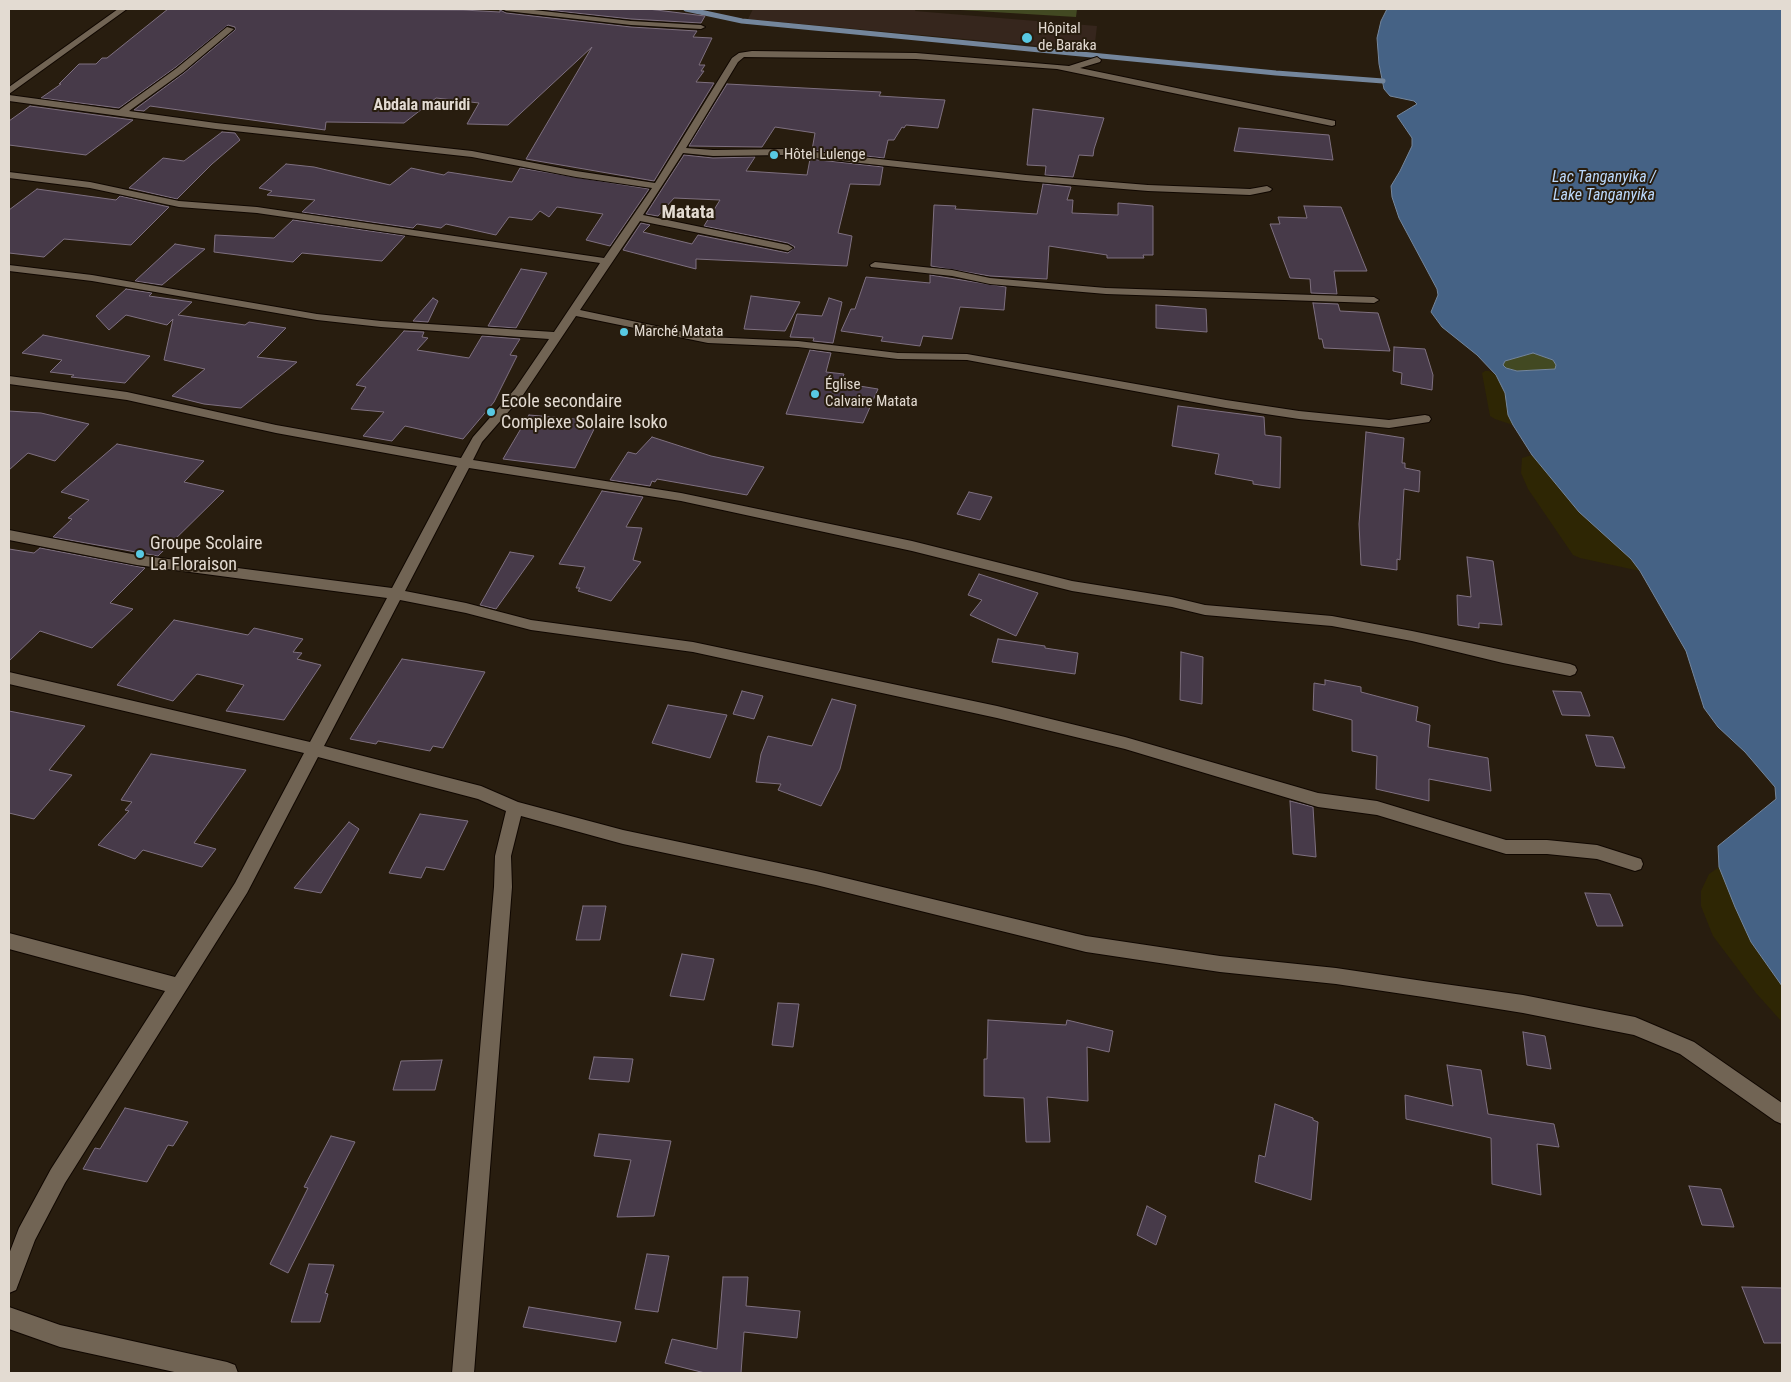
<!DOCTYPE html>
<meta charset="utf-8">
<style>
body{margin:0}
#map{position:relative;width:1791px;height:1382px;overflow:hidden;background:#281d0f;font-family:"Roboto Condensed",sans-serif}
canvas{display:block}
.frame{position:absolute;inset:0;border:10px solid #e3dbd2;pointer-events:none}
</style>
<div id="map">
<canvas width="1791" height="1382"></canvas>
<div class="frame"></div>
</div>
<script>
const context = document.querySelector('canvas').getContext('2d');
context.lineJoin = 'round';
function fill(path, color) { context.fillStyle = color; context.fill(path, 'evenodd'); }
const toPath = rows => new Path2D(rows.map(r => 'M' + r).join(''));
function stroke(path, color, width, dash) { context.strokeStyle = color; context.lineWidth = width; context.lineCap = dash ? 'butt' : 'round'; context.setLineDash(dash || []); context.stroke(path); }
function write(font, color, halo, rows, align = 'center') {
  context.font = font + ' "Roboto Condensed",sans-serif'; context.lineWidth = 4; context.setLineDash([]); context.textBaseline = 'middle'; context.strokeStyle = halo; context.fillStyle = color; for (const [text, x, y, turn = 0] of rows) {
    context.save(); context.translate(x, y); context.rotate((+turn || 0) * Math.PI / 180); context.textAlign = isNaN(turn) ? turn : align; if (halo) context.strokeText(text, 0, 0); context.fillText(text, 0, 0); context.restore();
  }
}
const education = toPath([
 [753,9,916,9,915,11,1097,26,1094,51,748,19]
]);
const green = toPath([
 [944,9,1077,9,1076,17],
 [1533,353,1553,360,1556,364,1555,369,1517,371,1506,368,1503,365,1505,361]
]);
const sand = toPath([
 [1485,371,1489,371,1496,375,1505,393,1508,415,1513,425,1495,419,1490,416,1482,373],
 [1532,455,1579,512,1631,559,1640,571,1580,558,1573,555,1528,489,1521,473,1522,458],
 [1719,867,1751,942,1782,986,1782,1022,1756,993,1713,936,1701,906,1701,891,1709,874]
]);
const water = toPath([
 [1387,9,1782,9,1782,986,1751,942,1735,907,1719,867,1718,846,1776,799,1775,787,1745,752,1718,727,1704,708,1686,651,1640,571,1631,559,1579,512,1532,455,1513,425,1508,415,1505,393,1496,375,1477,355,1442,327,1431,312,1438,295,1437,289,1399,218,1392,197,1391,186,1400,171,1412,146,1412,138,1397,116,1417,104,1414,101,1390,96,1384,89,1379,64,1377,38,1381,21,1387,9],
 [1533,353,1553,360,1556,365,1555,369,1517,371,1506,368,1503,365,1505,361,1533,353]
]);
const stream = toPath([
 [686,9,742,21,1276,73,1383,81]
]);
const building = toPath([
 [168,9,463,10,500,12,500,10,506,13,631,27,697,31,693,37,712,38,699,65,705,65,701,71,704,71,696,82,714,83,654,181,526,159,592,47,508,125,467,124,479,103,436,98,404,123,326,122,325,130,150,106,144,111,134,110,184,73,235,30,235,27,228,25,176,67,119,108,41,98,61,84,59,84,79,64,96,64,102,58,107,58,168,9],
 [539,9,648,9,705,16,701,23,631,19,539,9],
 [727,84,881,92,879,96,945,100,938,128,906,125,904,128,902,127,894,140,888,140,884,158,812,150,815,133,775,127,762,147,689,146,727,84],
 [30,106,133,120,86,155,9,145,9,121,30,106],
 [1033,109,1104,118,1094,149,1093,156,1079,155,1073,177,1045,175,1046,166,1027,165,1033,109],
 [1239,128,1329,135,1333,160,1234,151,1239,128],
 [222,132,235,133,240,140,212,164,177,199,129,188,163,158,184,161,222,132],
 [684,155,713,158,755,157,746,171,807,175,810,159,883,167,880,185,850,184,838,233,852,236,847,266,696,259,696,269,623,250,641,223,650,225,643,232,692,244,698,235,788,253,795,247,788,243,704,226,720,200,674,198,658,216,646,214,684,155],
 [286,164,314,167,390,185,411,168,444,175,448,172,512,182,520,168,649,189,610,246,586,240,603,214,557,207,549,217,540,211,532,220,509,217,496,235,446,224,441,228,417,224,413,228,302,212,315,200,267,195,272,191,259,188,286,164],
 [1043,184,1071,187,1067,200,1073,200,1072,213,1118,215,1118,203,1153,206,1153,255,1143,255,1144,258,1107,258,1107,255,1049,246,1047,279,990,276,931,266,934,205,956,206,955,209,1037,214,1043,184],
 [37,189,116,200,120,196,169,207,131,245,64,239,44,257,9,253,9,210,37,189],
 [1304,206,1341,207,1367,271,1334,271,1337,294,1311,293,1310,279,1290,278,1270,224,1280,224,1278,217,1307,218,1304,206],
 [293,220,405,236,382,261,302,253,293,262,214,252,215,235,274,238,293,220],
 [175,244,205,249,162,285,135,281,175,244],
 [521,269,547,273,516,328,488,326,521,269],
 [930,275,1006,287,1004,310,960,307,952,339,923,336,920,346,881,341,883,337,841,331,851,309,855,309,866,277,930,283,930,275],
 [126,289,152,293,149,296,192,302,178,315,245,325,249,322,286,328,257,357,297,362,241,408,204,404,172,396,205,369,164,360,173,319,167,325,126,315,109,330,96,316,126,289],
 [751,296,800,302,785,331,744,329,751,296],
 [433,298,438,301,428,322,413,321,433,298],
 [829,298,842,302,833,343,813,341,814,338,790,337,797,314,822,316,829,298],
 [1313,303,1338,304,1340,311,1378,313,1390,351,1324,348,1322,339,1319,339,1313,303],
 [1156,305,1206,309,1207,332,1156,328,1156,305],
 [404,331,424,332,422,337,428,338,417,350,469,358,482,336,520,339,510,355,517,356,494,402,463,439,405,426,392,441,363,436,384,412,351,409,366,387,356,385,404,331],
 [43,335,150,356,125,383,71,377,74,375,50,372,62,360,22,353,43,335],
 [1394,347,1425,349,1433,375,1432,390,1401,384,1402,373,1393,371,1394,347],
 [810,350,831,353,826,372,844,374,841,383,878,389,863,423,786,414,810,350],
 [1178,406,1264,417,1265,435,1281,437,1280,488,1253,484,1253,481,1215,474,1219,454,1172,446,1178,406],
 [9,411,41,413,89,424,55,461,28,453,9,470,9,411],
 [529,415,598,421,575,468,503,459,529,415],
 [1366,432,1404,438,1402,463,1405,463,1405,468,1420,471,1419,492,1404,489,1400,560,1397,559,1397,570,1361,565,1359,524,1366,432],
 [652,437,711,456,764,467,747,495,657,479,655,482,652,481,650,486,610,480,628,452,636,454,652,437],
 [117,444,204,461,184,482,224,491,158,556,53,537,72,519,68,518,89,500,61,492,117,444],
 [602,491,643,497,626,527,642,528,633,560,641,562,611,601,578,591,580,588,576,588,585,567,559,564,602,491],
 [969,492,992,497,980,520,957,514,969,492],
 [40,548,145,568,110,603,133,609,92,648,40,631,9,661,9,549,34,553,40,548],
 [510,552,534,556,496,609,480,605,510,552],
 [1467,557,1493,561,1502,625,1479,623,1479,628,1458,625,1457,595,1471,597,1467,557],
 [979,574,1038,593,1016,636,970,615,982,600,968,595,979,574],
 [174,620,248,635,254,628,303,639,293,652,302,653,297,659,321,665,284,720,226,711,244,685,197,674,173,701,117,685,174,620],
 [998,639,1045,646,1045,648,1078,653,1075,674,992,662,998,639],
 [1181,652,1203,657,1202,704,1180,700,1181,652],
 [402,659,485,672,443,748,433,746,430,751,378,741,376,744,350,739,402,659],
 [1325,680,1361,687,1361,692,1418,707,1416,721,1430,725,1428,747,1488,758,1491,791,1429,779,1429,801,1376,789,1377,756,1352,751,1352,720,1313,710,1314,683,1325,685,1325,680],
 [742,691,763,696,754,719,733,714,742,691],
 [1553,691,1581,692,1590,716,1562,715,1553,691],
 [832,699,856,705,840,769,821,806,778,790,781,784,756,782,761,754,768,736,812,746,832,699],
 [668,705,727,715,710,758,652,743,668,705],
 [9,711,85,726,49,770,72,775,34,819,9,813,9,711],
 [1586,735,1613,737,1625,768,1596,766,1586,735],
 [151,754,246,770,194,843,216,849,202,867,143,850,135,859,98,845,129,811,125,810,132,802,121,800,151,754],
 [1290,801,1313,807,1316,857,1293,854,1290,801],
 [420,814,468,821,444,870,426,867,421,878,389,873,420,814],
 [349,822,359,829,321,893,294,888,349,822],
 [1585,893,1610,894,1623,926,1597,926,1585,893],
 [583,906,606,906,600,940,576,940,583,906],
 [682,954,714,959,704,1000,670,996,682,954],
 [778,1003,799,1004,793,1047,772,1045,778,1003],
 [988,1020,1066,1025,1067,1020,1113,1031,1109,1052,1087,1047,1088,1101,1047,1097,1050,1142,1026,1142,1024,1098,984,1096,984,1059,987,1059,988,1020],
 [1523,1032,1545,1036,1551,1069,1527,1065,1523,1032],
 [594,1057,633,1059,629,1082,589,1079,594,1057],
 [442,1060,435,1090,393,1090,401,1061,442,1060],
 [1447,1065,1481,1070,1488,1114,1554,1124,1559,1147,1537,1144,1541,1195,1492,1184,1491,1138,1406,1119,1405,1095,1453,1106,1447,1065],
 [1275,1104,1313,1118,1313,1120,1318,1122,1311,1200,1255,1182,1259,1155,1265,1157,1275,1104],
 [125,1108,188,1122,173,1146,168,1145,147,1182,83,1169,95,1148,100,1149,125,1108],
 [599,1134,671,1141,654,1216,617,1217,631,1160,594,1156,599,1134],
 [331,1136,355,1142,288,1273,270,1264,308,1188,304,1187,331,1136],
 [1689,1186,1721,1189,1734,1227,1702,1225,1689,1186],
 [1147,1206,1166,1216,1156,1245,1137,1235,1147,1206],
 [647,1254,669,1256,658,1312,635,1309,647,1254],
 [309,1264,334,1265,325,1293,328,1294,320,1322,291,1322,309,1264],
 [723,1277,748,1277,746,1306,800,1311,797,1338,744,1332,741,1373,705,1373,665,1363,672,1339,717,1349,723,1277],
 [1742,1287,1782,1288,1782,1343,1764,1343,1742,1287],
 [529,1307,621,1322,616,1342,523,1327,529,1307]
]);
const minor = toPath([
 [118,9,127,9,9,94,9,87,118,9],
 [502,9,525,9,631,21,701,25,705,27,701,29,631,25,506,11,502,9],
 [227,27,234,29,183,72,129,111,216,123,472,151,576,171,655,183,732,58,739,53,752,51,916,53,1069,66,1097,57,1101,60,1100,62,1080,68,1335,121,1335,125,1332,126,1057,69,916,59,744,57,738,62,686,148,713,150,787,149,1026,175,1148,185,1250,189,1267,186,1272,189,1270,191,1250,195,1148,191,1026,181,787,155,713,156,683,153,643,215,788,245,793,248,788,251,640,221,580,310,708,337,798,341,898,353,967,354,1226,400,1299,411,1389,420,1425,415,1429,416,1431,419,1429,422,1389,428,1299,419,1226,408,967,360,898,359,798,347,708,343,576,316,523,395,482,442,473,460,681,493,912,541,1072,581,1172,597,1205,605,1332,616,1412,631,1570,664,1575,666,1577,670,1575,674,1570,676,1503,663,1412,641,1332,626,1205,615,1172,607,1072,591,912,551,681,501,469,468,405,591,466,603,531,620,693,642,997,706,1125,737,1318,793,1377,801,1506,840,1547,840,1597,845,1641,859,1643,864,1641,869,1635,871,1597,859,1547,854,1506,854,1377,815,1318,807,1125,749,997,718,693,652,531,630,466,613,400,600,324,746,481,786,518,802,623,830,816,871,1086,936,1220,956,1336,968,1430,982,1523,995,1635,1017,1694,1042,1782,1103,1782,1124,1775,1121,1680,1054,1634,1035,1523,1013,1430,998,1336,984,1220,972,1086,952,816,885,623,844,521,816,511,856,512,887,474,1373,452,1373,494,887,495,856,506,811,478,799,318,757,247,893,65,1183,35,1240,16,1290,9,1293,9,1254,19,1228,51,1169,165,991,9,949,9,933,175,977,235,883,304,753,9,684,9,672,310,742,387,598,137,565,9,540,9,530,137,555,392,588,457,466,276,433,127,400,9,384,9,376,127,392,276,425,461,458,473,437,515,389,549,339,381,327,317,320,92,281,9,271,9,265,92,275,317,314,381,321,554,332,600,263,257,213,179,207,90,188,9,178,9,172,90,182,179,201,257,207,604,258,652,188,576,177,472,157,216,129,9,101,9,95,119,110,177,68,227,27],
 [875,262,952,270,990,278,1106,288,1374,297,1379,300,1374,303,1106,294,990,284,952,276,871,267,870,265,875,262],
 [9,1307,60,1325,227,1362,235,1365,238,1373,179,1373,60,1347,9,1329,9,1307]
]);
const markers = [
 [1027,38,6,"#58c9e3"],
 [774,155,5,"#58c9e3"],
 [624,332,5,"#58c9e3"],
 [815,394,5,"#58c9e3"],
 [491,412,5,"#58c9e3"],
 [140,554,5,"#58c9e3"]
];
const farPoinames = [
 ["Hôpital",1038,29],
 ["de Baraka",1038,46],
 ["Hôtel Lulenge",784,155],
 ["Marché Matata",634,332],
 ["Église",825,385],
 ["Calvaire Matata",825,402]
];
const farQuarternames = [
 ["Abdala mauridi",422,106]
];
const farWaternames = [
 ["Lac Tanganyika /",1604,178],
 ["Lake Tanganyika",1604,196]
];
const poiNames = [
 ["Ecole secondaire",501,402],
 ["Complexe Solaire Isoko",501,423],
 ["Groupe Scolaire",150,544],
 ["La Floraison",150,565]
];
const farDistrictnames = [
 ["Matata",688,213]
];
fill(education, '#36261d');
fill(green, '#424922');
fill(sand, '#2e2604');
fill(water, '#456285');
stroke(water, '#74869c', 1);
stroke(stream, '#74869c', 5);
fill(building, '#473a49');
stroke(building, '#7e7080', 1);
stroke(minor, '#100700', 2);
fill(minor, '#716454');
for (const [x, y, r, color] of markers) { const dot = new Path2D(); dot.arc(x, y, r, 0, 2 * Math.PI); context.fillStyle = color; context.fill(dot); stroke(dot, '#281d0f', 2); }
write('15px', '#e3dbd2', '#281d0f', farPoinames, 'left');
write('bold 16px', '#e3dbd2', '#281d0f', farQuarternames);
write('italic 16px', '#bbd8fb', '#281d0f', farWaternames);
write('18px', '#e3dbd2', '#281d0f', poiNames, 'left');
write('bold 19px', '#e3dbd2', '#281d0f', farDistrictnames);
</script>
